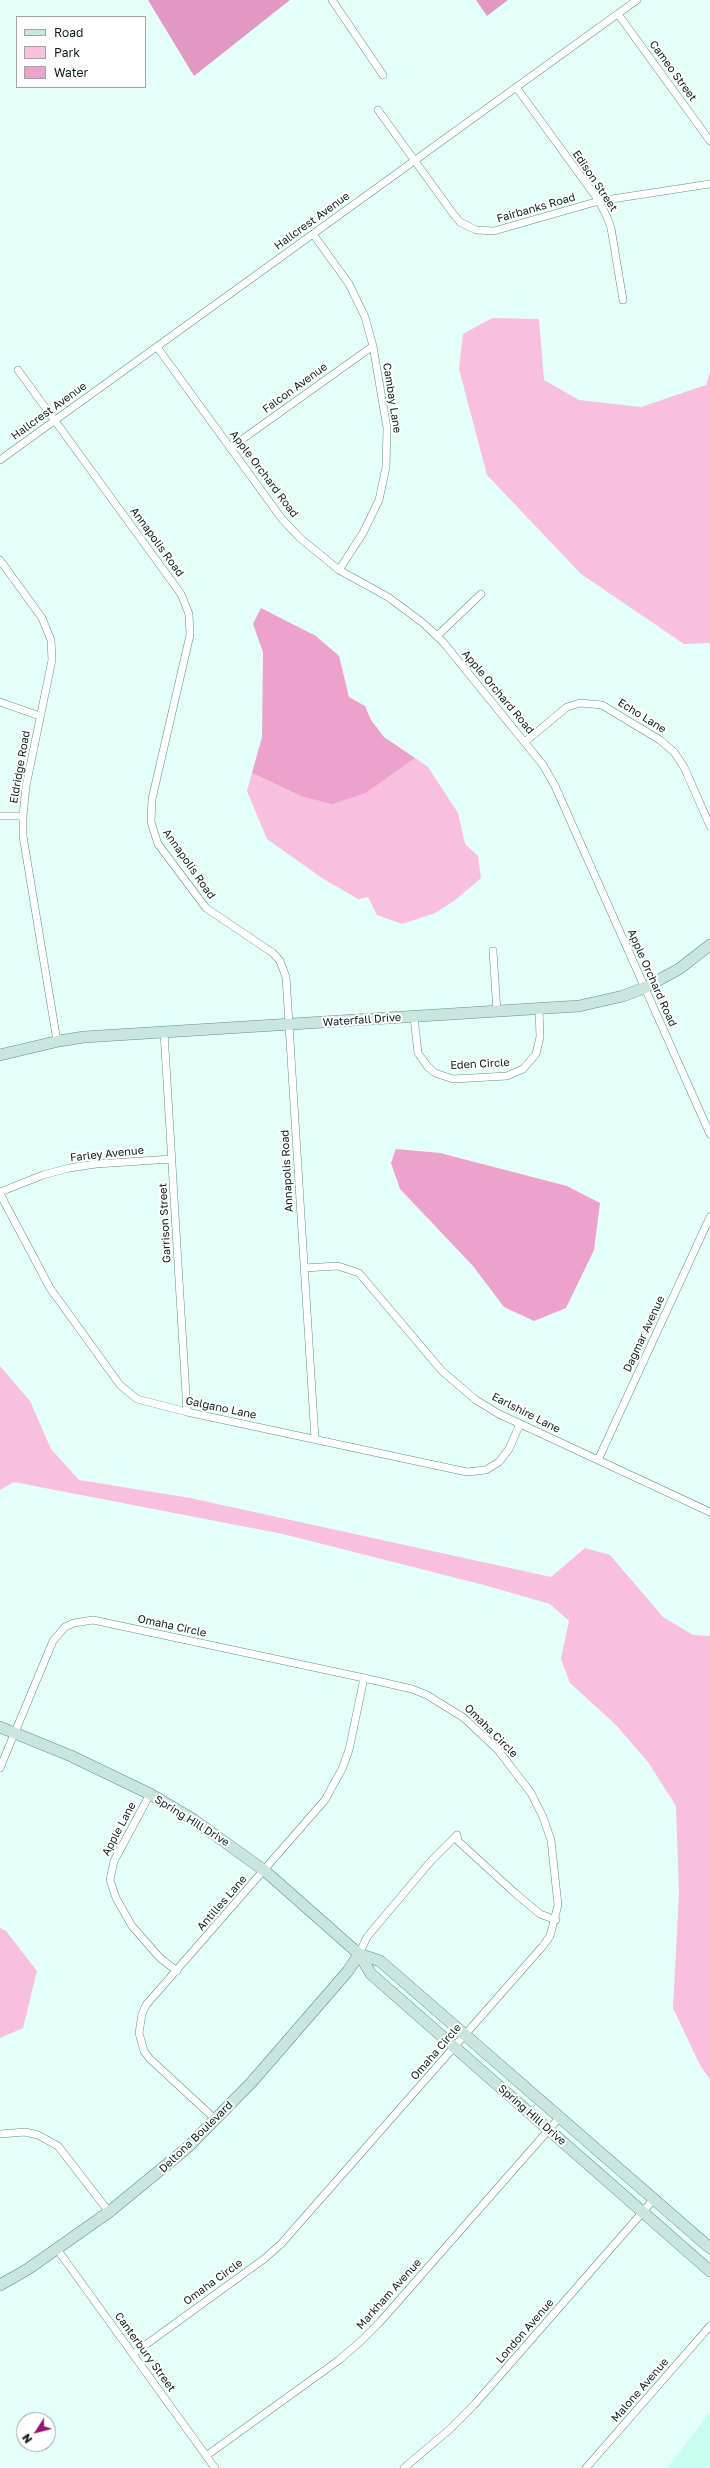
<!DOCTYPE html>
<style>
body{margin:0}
#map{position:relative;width:710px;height:2468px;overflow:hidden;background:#e4fff7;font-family:"Golos Text",sans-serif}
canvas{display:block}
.legend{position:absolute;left:16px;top:16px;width:130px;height:72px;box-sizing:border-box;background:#fff;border:1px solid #9ea5a3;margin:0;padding:5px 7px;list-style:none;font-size:12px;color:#0d1e19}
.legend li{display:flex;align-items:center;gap:8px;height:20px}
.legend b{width:20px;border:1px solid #9ea5a3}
.north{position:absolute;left:16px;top:2412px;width:40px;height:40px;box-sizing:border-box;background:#fff;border:1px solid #9ea5a3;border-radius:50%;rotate:234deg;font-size:11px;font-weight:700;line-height:16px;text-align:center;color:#0d1e19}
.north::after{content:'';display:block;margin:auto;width:14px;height:18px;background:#94156f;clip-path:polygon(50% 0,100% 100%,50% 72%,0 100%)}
</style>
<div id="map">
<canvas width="710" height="2468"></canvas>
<ul class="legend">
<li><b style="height:5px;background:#c8e5de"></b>Road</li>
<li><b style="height:11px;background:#f8bfdf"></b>Park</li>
<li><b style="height:11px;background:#eca2cd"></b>Water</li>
</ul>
<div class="north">N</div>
</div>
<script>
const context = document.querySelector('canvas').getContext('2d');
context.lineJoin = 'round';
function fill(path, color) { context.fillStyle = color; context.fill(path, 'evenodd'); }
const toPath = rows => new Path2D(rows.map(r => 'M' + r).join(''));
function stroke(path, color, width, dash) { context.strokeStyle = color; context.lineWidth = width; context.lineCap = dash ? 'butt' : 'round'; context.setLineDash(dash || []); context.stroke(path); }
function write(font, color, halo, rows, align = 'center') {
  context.font = font + ' "Golos Text",sans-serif'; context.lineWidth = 4; context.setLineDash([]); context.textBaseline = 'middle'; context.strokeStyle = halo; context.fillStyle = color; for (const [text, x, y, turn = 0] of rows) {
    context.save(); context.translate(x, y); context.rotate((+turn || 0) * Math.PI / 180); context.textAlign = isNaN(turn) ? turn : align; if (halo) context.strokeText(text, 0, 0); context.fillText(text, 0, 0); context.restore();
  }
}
const built = toPath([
 [710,2412,710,2468,667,2468]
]);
const green = toPath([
 [492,318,539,319,544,380,579,400,641,407,706,385,710,372,710,643,684,644,581,574,487,475,459,369,463,334],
 [415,758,428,767,458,813,465,844,478,856,481,878,454,901,435,913,402,924,377,915,368,897,358,899,322,878,267,839,247,791,252,773,301,796,366,793],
 [0,1366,30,1401,51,1449,79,1480,190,1498,551,1577,585,1548,610,1555,663,1617,693,1635,710,1636,710,2080,699,2063,673,2008,679,1893,676,1806,648,1762,615,1724,570,1683,561,1659,569,1621,550,1604,484,1585,283,1534,14,1482,0,1490],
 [0,1928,6,1931,37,1971,23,2028,0,2038]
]);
const forest = toPath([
 [148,0,290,0,194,76],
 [476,0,508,0,487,16]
]);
const water = toPath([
 [261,608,316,636,339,656,349,697,365,706,371,720,384,737,415,758,366,793,332,804,301,796,252,773,262,737,263,652,253,624],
 [396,1149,440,1153,567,1186,600,1203,594,1250,566,1308,534,1321,504,1307,473,1266,400,1189,391,1163]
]);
const street = toPath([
 [332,0,383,75],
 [618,14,710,141],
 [516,87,599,201,607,217,611,228,623,300],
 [378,110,454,215,460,222,476,230,494,231,599,201,710,184],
 [313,234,349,284,365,317,373,346,387,428,386,467,379,500,363,533,339,570],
 [157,347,282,519,300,538,339,570,388,597,423,623,443,642,543,765,555,786,710,1134],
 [18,370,181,594,189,614,190,635,152,799,151,822,158,844,206,908,273,953,280,961,286,977,315,1439],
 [230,448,373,346],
 [0,460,637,0],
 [0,560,42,618,51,640,52,660,26,786,23,816,23,836,57,1041],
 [437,636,481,594],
 [0,702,40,716],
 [526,741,567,707,580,703,602,705,660,740,674,752,684,767,710,826],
 [0,816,23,816],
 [493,951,497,1012],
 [414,1017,418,1053,428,1067,435,1073,453,1079,507,1076,523,1069,536,1054,540,1037,539,1009],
 [164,1032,187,1412],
 [0,1192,43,1175,69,1168,96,1164,172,1159],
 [0,1194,50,1288,120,1385,137,1399,187,1412,467,1472,486,1470,499,1462,509,1449,520,1424],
 [304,1268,338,1266,359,1273,442,1371,476,1400,499,1414,710,1512],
 [598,1460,710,1217],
 [0,1768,53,1641,65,1627,74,1623,93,1620,364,1678,412,1689,427,1695,464,1718,498,1750,531,1793,543,1817,551,1840,558,1905,550,1936,542,1947,281,2244,264,2259,133,2354],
 [150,1794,114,1861,110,1880,116,1898,132,1926,160,1958,177,1971],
 [457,1835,458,1841,515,1893,540,1914,556,1920],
 [359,1954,367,1937,431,1861,457,1835],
 [215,2119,150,2059,144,2051,139,2033,142,2014,146,2005,325,1800,342,1769,349,1750,364,1678],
 [0,2134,25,2132,38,2135,58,2146,109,2212],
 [57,2249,215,2468],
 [206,2456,339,2360,361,2341,380,2322,560,2117],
 [404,2468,450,2429,474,2405,654,2199],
 [586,2468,710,2326]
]);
const secondary = toPath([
 [0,1055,59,1041,84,1037,579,1006,623,996,644,988,679,969,710,945],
 [0,1727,71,1756,150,1794,194,1820,265,1871,359,1954,371,1974,710,2271],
 [359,1954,380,1961,710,2248],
 [0,2285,28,2269,109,2212,187,2148,251,2083,348,1971,359,1954]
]);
const streetNames = [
 ["Cameo Street",673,71,54],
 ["Edison Street",595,181,56],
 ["Fairbanks Road",536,208,-16],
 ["Hallcrest Avenue",312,221,-36],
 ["Falcon Avenue",295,388,-36],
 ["Cambay Lane",392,398,81],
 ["Hallcrest Avenue",49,411,-36],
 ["Apple Orchard Road",264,474,53],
 ["Annapolis Road",157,542,54],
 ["Apple Orchard Road",498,692,50],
 ["Echo Lane",642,716,32],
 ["Eldridge Road",20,767,-80],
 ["Annapolis Road",189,864,55],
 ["Apple Orchard Road",652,978,66],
 ["Waterfall Drive",362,1020,-4],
 ["Eden Circle",480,1064,-3],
 ["Farley Avenue",107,1154,-6],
 ["Annapolis Road",287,1171,-93],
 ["Garrison Street",165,1223,-93],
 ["Dagmar Avenue",644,1334,-65],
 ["Galgano Lane",221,1408,12],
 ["Earlshire Lane",526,1413,27],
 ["Omaha Circle",172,1626,12],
 ["Omaha Circle",491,1731,45],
 ["Spring Hill Drive",192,1821,32],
 ["Apple Lane",119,1829,-62],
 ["Antilles Lane",222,1903,-49],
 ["Omaha Circle",436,2052,-49],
 ["Spring Hill Drive",532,2115,41],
 ["Deltona Boulevard",196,2137,-44],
 ["Omaha Circle",213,2282,-36],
 ["Markham Avenue",389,2294,-48],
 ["London Avenue",525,2331,-49],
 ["Canterbury Street",145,2352,54],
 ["Malone Avenue",640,2390,-49]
];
fill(built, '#c7feee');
fill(green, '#f8bfdf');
fill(forest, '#e198c3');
fill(water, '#eca2cd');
stroke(street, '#658f83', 8);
stroke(secondary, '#658f83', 12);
stroke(street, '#fff', 7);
stroke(secondary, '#c8e5de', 11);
write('11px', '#0d1e19', '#fff', streetNames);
</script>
